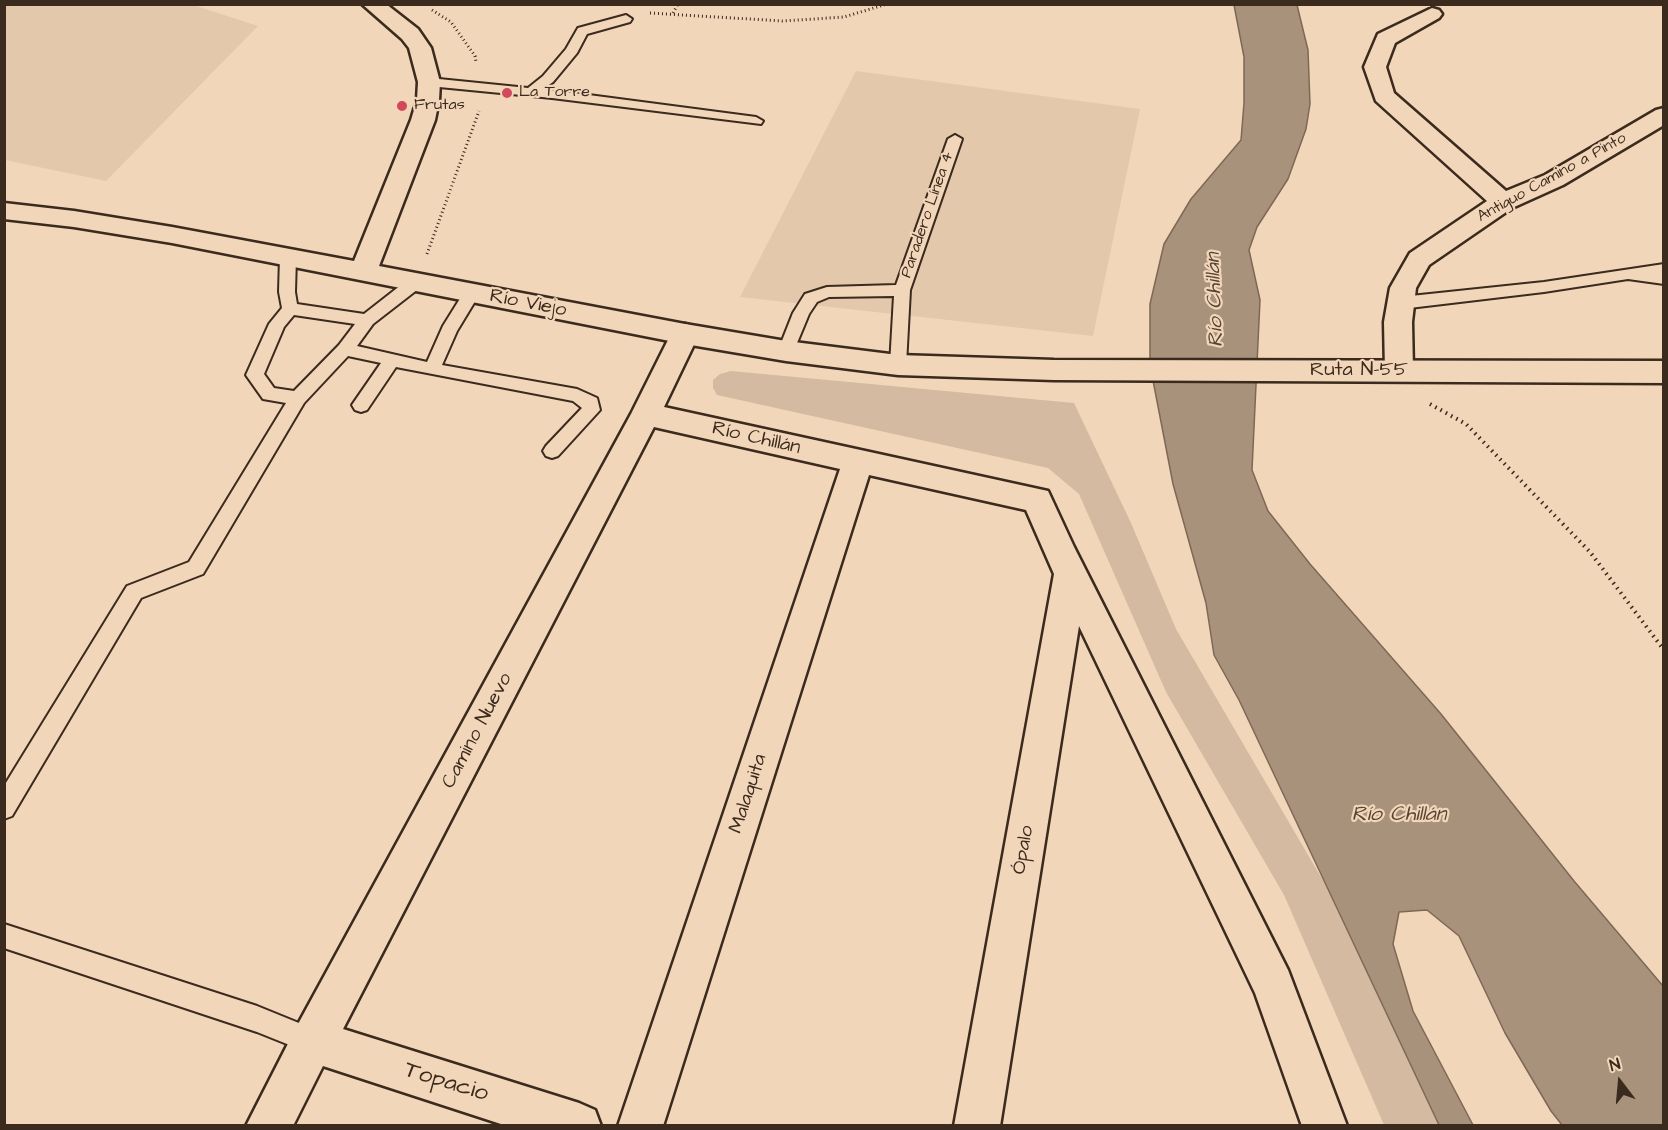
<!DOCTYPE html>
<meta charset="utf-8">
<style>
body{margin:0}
#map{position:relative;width:1668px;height:1130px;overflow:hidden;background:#f2d6b9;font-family:"Architects Daughter",sans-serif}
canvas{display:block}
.frame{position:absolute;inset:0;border:6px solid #3b2a1e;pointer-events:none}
.north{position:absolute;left:1590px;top:1052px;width:60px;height:60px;-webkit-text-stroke:4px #f2d6b9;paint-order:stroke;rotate:344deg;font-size:16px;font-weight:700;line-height:24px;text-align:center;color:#3b2a1e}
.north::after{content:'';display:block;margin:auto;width:21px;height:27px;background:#3b2a1e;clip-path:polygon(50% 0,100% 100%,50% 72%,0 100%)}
</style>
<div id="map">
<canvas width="1668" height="1130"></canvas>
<div class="frame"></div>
<div class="north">N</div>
</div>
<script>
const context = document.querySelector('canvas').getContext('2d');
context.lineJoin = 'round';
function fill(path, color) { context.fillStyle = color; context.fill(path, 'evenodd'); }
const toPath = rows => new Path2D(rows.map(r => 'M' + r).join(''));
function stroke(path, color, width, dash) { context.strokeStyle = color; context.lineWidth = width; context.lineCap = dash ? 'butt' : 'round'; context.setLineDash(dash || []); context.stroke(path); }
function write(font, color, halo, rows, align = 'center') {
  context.font = font + ' "Architects Daughter",sans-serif'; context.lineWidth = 4.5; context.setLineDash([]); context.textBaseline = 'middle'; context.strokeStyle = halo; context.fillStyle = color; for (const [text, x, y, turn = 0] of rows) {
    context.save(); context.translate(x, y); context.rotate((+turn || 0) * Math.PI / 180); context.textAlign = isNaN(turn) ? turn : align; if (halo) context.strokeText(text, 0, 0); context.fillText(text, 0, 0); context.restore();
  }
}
const built = toPath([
 [4,5,193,5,258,26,106,181,5,160],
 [856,71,1140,109,1093,336,740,297]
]);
const green = toPath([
 [731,371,1074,403,1131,523,1176,629,1325,884,1439,1125,1384,1125,1284,895,1166,692,1079,494,1048,468,717,395,713,388,713,380,720,374]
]);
const water = toPath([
 [1234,5,1297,5,1308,50,1310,104,1306,129,1288,179,1257,227,1249,250,1260,300,1252,470,1268,511,1310,564,1441,714,1574,881,1663,986,1663,1125,1562,1125,1551,1111,1505,1033,1459,936,1427,910,1399,912,1393,944,1413,1011,1473,1125,1439,1125,1239,700,1214,655,1206,603,1173,484,1150,365,1150,304,1164,244,1191,199,1241,140,1244,103,1244,57,1234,5]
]);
const pathFar1 = toPath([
 [432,10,451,22,475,56,476,62],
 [650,13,782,21,844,17,887,4],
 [673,13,678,4],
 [427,254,479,111]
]);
const path = toPath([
 [1430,404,1466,424,1590,552,1664,650]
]);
const service = toPath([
 [626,15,632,19,630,22,587,34,577,53,553,82,543,89,756,117,763,121,761,124,552,98,429,86,422,82,429,78,528,88,543,76,566,49,578,28,626,15],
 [955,135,962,139,910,290,906,365,904,369,898,371,892,369,890,365,894,296,829,297,817,302,809,314,792,355,780,355,778,351,793,313,805,294,827,287,896,285,948,139,955,135],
 [288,252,296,257,295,292,297,304,364,314,410,278,422,278,424,282,422,286,373,324,357,346,427,362,443,326,466,289,472,288,478,289,480,293,457,331,442,365,577,389,597,398,600,410,558,456,552,458,546,456,543,451,546,446,582,408,573,401,396,367,367,410,361,412,355,410,352,405,381,363,348,356,304,403,203,574,141,598,12,816,4,819,4,786,127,586,189,562,286,403,263,399,246,375,269,324,282,308,279,292,280,257,288,252],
 [294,315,355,324,339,345,294,391,274,388,264,374,284,327,294,315],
 [1664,264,1664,284,1628,279,1544,292,1401,309,1395,307,1393,303,1395,299,1401,297,1544,282,1664,264],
 [4,924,257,1006,321,1032,325,1041,321,1050,312,1054,257,1032,4,948,4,924]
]);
const minor = toPath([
 [1432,8,1439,10,1442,14,1439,18,1395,43,1386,67,1394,93,1506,191,1545,175,1656,110,1664,108,1664,125,1563,185,1512,208,1429,265,1416,288,1412,322,1413,371,1409,378,1399,381,1389,378,1385,371,1384,322,1390,288,1410,253,1487,201,1376,101,1364,67,1378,34,1432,8],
 [685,324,695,327,699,334,664,407,1048,491,1074,547,1288,970,1347,1126,1302,1126,1255,993,1079,626,1000,1126,954,1126,1054,574,1026,510,869,475,663,1126,618,1126,840,469,654,427,343,1029,579,1103,595,1110,601,1126,507,1126,323,1066,293,1126,246,1126,297,1026,631,414,671,334,675,327,685,324]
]);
const secondary = toPath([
 [362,4,386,4,418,29,431,48,440,82,439,100,435,120,379,266,685,324,786,341,898,355,1054,360,1664,361,1664,383,1054,380,898,375,786,361,685,344,172,243,74,227,4,219,4,203,74,211,172,227,354,261,411,120,417,100,418,82,409,48,402,39,362,4]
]);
const markers = [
 [507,93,6,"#d1495b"],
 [402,106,6,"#d1495b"]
];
const farPoinames = [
 ["La Torre",519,93],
 ["Frutas",414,106]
];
const farStreetnames = [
 ["Antiguo Camino a Pinto",1552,178,-29],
 ["Paradero Línea 4",928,215,-71]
];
const streetNames = [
 ["Río Viejo",528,304,11],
 ["Ruta N-55",1359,371],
 ["Río Chillán",756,439,13],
 ["Camino Nuevo",478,731,-62],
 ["Malaquita",749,794,-72],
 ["Ópalo",1024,850,-80]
];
const waterNames = [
 ["Río Chillán",1216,300,-92],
 ["Río Chillán",1399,816]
];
const nearStreetnames = [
 ["Topacio",446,1083,17]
];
fill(built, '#e3c8ac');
fill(green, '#d4baa0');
fill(water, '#a9927c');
stroke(water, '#7d6856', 1.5);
stroke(service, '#3b2a1e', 4);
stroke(minor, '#3b2a1e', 5);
stroke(secondary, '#3b2a1e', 5);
stroke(pathFar1, '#3b2a1e', 3, [1, 3]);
stroke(path, '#3b2a1e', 4, [1.5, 4.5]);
fill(service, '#f2d6b9');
fill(minor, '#f2d6b9');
fill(secondary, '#f2d6b9');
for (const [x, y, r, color] of markers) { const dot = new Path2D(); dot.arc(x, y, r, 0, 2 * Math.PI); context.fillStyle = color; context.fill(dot); stroke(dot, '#f2d6b9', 2); }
write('16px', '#3b2a1e', '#f2d6b9', farPoinames, 'left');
write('16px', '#3b2a1e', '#f2d6b9', farStreetnames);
write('20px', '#3b2a1e', '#f2d6b9', streetNames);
write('italic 21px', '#564436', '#f2d6b9', waterNames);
write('24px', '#3b2a1e', '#f2d6b9', nearStreetnames);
</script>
